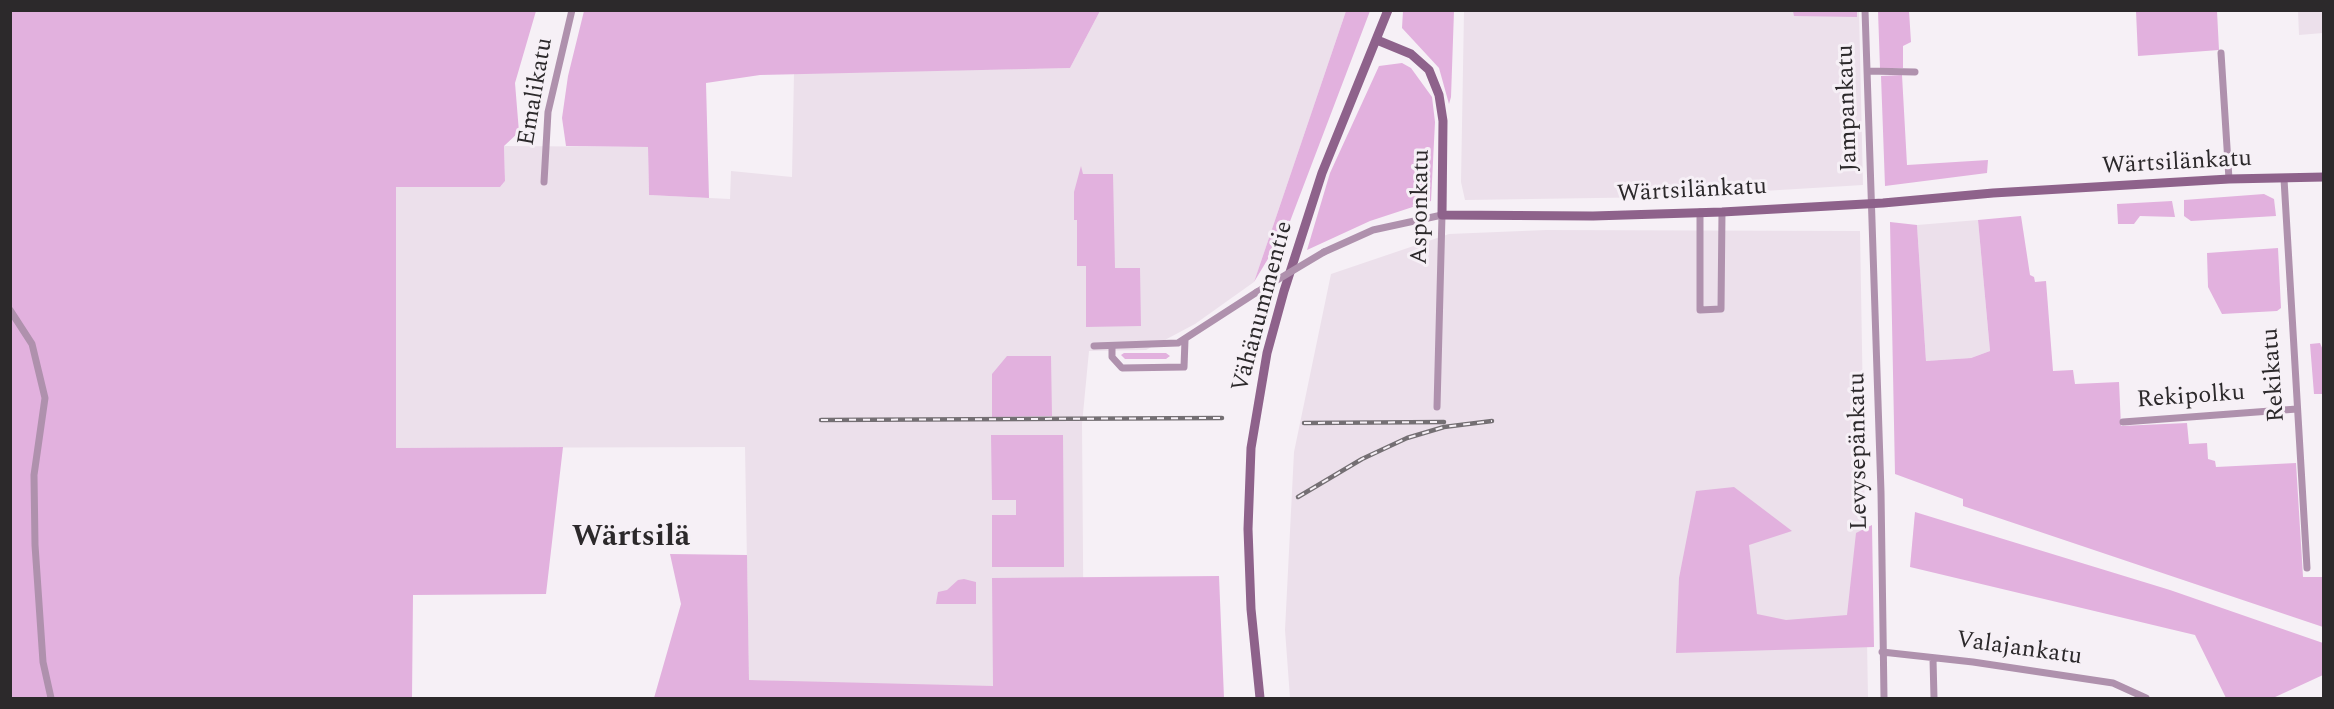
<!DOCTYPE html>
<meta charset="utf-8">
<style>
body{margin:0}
#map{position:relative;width:2334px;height:709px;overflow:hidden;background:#f6f0f6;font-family:Spectral,serif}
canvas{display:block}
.frame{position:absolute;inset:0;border:12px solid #2c292b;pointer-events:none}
</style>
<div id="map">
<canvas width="2334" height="709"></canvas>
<div class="frame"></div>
</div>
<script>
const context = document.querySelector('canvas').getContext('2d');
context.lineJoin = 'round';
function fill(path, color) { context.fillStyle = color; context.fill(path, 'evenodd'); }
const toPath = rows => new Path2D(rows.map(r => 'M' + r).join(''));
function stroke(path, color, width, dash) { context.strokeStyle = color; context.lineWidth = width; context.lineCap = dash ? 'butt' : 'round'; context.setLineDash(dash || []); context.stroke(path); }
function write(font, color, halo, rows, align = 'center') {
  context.font = font + ' Spectral,serif'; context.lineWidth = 6; context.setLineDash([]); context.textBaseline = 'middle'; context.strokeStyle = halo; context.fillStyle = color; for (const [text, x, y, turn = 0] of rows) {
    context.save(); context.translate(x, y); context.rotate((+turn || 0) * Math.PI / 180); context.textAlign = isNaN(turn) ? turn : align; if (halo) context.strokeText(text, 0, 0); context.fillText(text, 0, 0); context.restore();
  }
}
const built = toPath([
 [1100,11,1346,11,1254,282,1195,324,1146,350,1089,351,1082,424,1084,688,999,690,749,680,745,447,396,448,396,187,500,187,505,181,504,146,648,147,649,195,730,199,731,171,792,177,794,73,1070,68],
 [1464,11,1859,11,1863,185,1663,197,1465,200,1461,182],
 [2298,11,2323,11,2323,33,2299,35],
 [1978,220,1990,351,1971,358,1926,361,1917,225],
 [1546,230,1860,231,1868,698,1290,698,1285,630,1294,452,1331,274,1449,234]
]);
const green = toPath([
 [10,11,536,11,515,83,519,132,504,146,505,181,500,187,396,187,396,448,563,447,546,594,413,595,412,698,11,698],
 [584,11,584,10,1100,11,1070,68,760,75,706,83,709,198,649,195,648,147,566,146,562,118,568,76],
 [1346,11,1370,11,1289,224,1254,282],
 [1403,11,1454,11,1451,97,1449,104,1439,68,1402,28],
 [1793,11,1857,11,1857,17,1794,16],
 [1878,11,1909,11,1911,42,1903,46,1903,68,1880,68],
 [2136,11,2217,11,2219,50,2138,56],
 [1402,63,1411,68,1432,97,1435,122,1431,201,1370,221,1307,250,1330,173,1379,66],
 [1902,75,1907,165,1988,160,1987,173,1885,186,1881,76],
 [1081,166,1083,174,1113,174,1115,268,1140,268,1141,326,1086,327,1086,266,1077,266,1077,220,1074,220,1074,192],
 [2264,194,2274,199,2276,216,2191,221,2184,216,2184,200],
 [2172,201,2175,217,2140,216,2134,224,2118,224,2117,204],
 [2021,216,2030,275,2034,277,2035,282,2046,281,2053,371,2073,370,2075,384,2119,382,2121,426,2187,423,2189,444,2207,443,2208,459,2215,461,2216,467,2296,463,2303,577,2323,577,2323,627,1963,506,1963,499,1895,474,1890,222,1917,225,1926,361,1971,358,1990,351,1978,220],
 [2278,248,2281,308,2277,311,2222,314,2208,287,2207,253],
 [2320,343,2323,350,2323,394,2314,394,2310,344],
 [1124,353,1166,353,1170,356,1166,359,1125,359,1121,355],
 [1007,356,1051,356,1052,416,992,417,992,374],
 [991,435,1063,435,1064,567,992,567,992,515,1016,515,1016,500,992,500],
 [1734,487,1792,531,1749,545,1757,614,1786,620,1847,615,1856,533,1872,525,1874,647,1676,653,1679,578,1696,491],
 [1915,512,2170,590,2323,643,2323,675,2273,698,2226,698,2195,635,1910,567],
 [670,554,747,555,749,680,993,686,992,578,1219,576,1224,698,654,698,681,604],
 [964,579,976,582,976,604,936,604,938,592,947,590,958,580]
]);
const street = toPath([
 [1865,10,1881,492,1884,698],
 [2221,53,2229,179],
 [1867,71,1915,72],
 [2284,179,2307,568],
 [544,182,548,112,572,10],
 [1700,212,1700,310,1721,309,1722,212],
 [1324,252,1373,230,1442,215,1437,407],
 [10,310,32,344,45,398,34,475,35,545,43,662,51,698],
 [1094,346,1178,343,1257,292],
 [1112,346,1112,357,1122,368,1184,367,1185,340],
 [2123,422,2297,409],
 [1882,652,1973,662,2113,683,2146,698],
 [1933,659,1934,698]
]);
const secondary = toPath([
 [1377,40,1411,54,1429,70,1439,95,1443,121,1442,215,1593,216,1722,212,1883,203,1993,193,2229,179,2324,177],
 [1260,698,1251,609,1248,529,1251,448,1267,353,1284,291,1322,173,1388,10]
]);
const rail = toPath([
 [821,420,1222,418],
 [1304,423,1444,422],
 [1298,497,1362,459,1407,438,1444,427,1492,421]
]);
const streetBridge = toPath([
 [1257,292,1324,252]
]);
const streetNames = [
 ["Emalikatu",537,92,-80],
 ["Jampankatu",1849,108,-92],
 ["Wärtsilänkatu",2177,164,-3],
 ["Wärtsilänkatu",1692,192,-3],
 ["Asponkatu",1422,207,-89],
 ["Vähänummentie",1264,307,-75],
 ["Rekikatu",2275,375,-94],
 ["Rekipolku",2191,398,-4],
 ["Levysepänkatu",1860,451,-91],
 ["Valajankatu",2019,650,8]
];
const districtNames = [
 ["Wärtsilä",631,539]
];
fill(built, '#ece0eb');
fill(green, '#e2b1de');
stroke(street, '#af91ad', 7);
stroke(secondary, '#8e628b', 9);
stroke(rail, '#746f73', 4.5);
stroke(rail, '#f6f0f6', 2, [7]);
stroke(streetBridge, '#af91ad', 7);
write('24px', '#2c292b', '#f6f0f6', streetNames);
write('bold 30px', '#2c292b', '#f6f0f6', districtNames);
</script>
